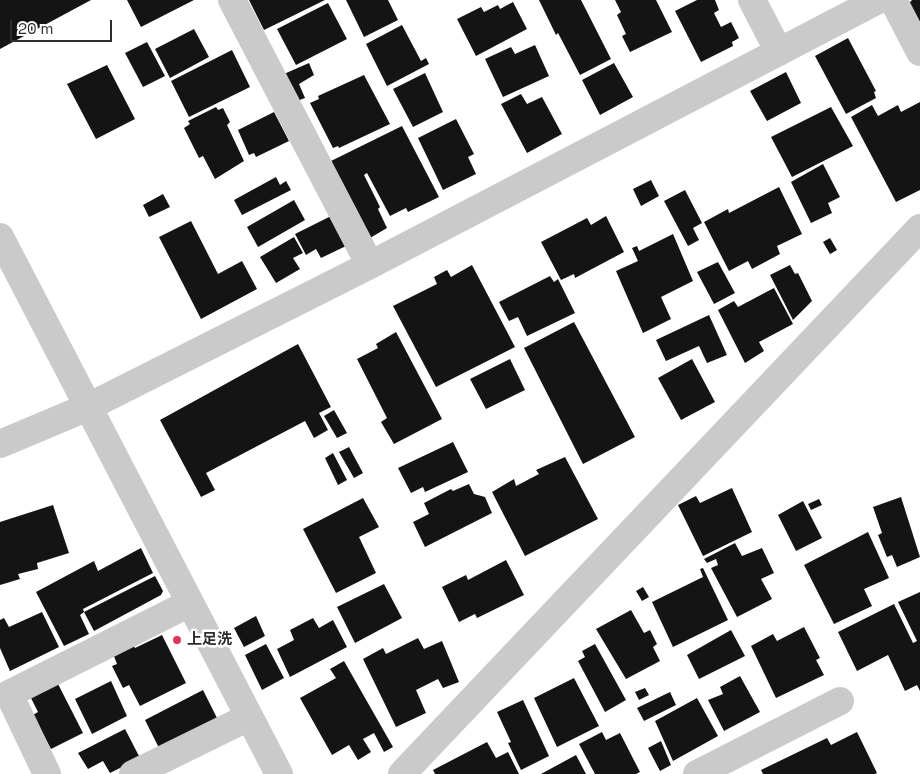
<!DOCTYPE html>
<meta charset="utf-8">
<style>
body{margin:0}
#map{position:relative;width:920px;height:774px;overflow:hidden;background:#fff;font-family:"Space Grotesk",sans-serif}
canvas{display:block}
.scale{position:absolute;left:10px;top:20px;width:102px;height:22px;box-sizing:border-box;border:2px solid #2d2d2d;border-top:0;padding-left:6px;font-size:15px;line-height:18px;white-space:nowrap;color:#2d2d2d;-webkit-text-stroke:4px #fff;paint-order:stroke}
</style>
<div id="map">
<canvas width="920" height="774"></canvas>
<div class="scale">20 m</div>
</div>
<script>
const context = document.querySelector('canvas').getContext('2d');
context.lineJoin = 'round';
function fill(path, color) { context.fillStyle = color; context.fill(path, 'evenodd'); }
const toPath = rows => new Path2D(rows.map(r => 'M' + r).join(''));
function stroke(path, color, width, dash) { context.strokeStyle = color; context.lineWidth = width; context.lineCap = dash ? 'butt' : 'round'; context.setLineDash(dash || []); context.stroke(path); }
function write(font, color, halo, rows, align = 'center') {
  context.font = font + ' "Space Grotesk","Noto Sans JP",sans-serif'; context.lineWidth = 5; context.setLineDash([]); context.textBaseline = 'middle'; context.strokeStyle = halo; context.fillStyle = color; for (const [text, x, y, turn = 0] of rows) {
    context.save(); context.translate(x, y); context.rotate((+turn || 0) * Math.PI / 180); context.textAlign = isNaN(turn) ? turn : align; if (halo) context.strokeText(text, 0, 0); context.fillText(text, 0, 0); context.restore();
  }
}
const building = toPath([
 [0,0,91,0,0,49],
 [127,0,194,0,141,27],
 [249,0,325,0,264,30],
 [346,0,388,0,398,20,364,37],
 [539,0,581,0,611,59,580,75,558,33,556,35],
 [615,0,656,0,672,32,630,52,622,36,626,34,617,15,621,12],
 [697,0,715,0,719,10,714,13,721,27,731,22,739,38,732,42,733,46,701,62,675,11],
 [912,0,920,0,920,23,905,8],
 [513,2,527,29,476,56,457,19,481,7,484,12,498,5,500,9],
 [328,3,347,39,296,65,277,29],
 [402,25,421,61,426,58,429,64,387,86,366,44],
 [194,29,209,57,170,78,155,49],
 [848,38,876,91,874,92,876,98,846,114,815,56],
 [147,42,165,76,143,87,125,53],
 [535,45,549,76,503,97,485,59,511,47,515,54],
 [232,50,250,87,189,117,171,81],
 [309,63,314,75,299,84,305,98,297,101,284,74],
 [614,63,633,97,600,115,582,80],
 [107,65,135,119,96,139,67,84],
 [786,72,801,103,767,121,750,91],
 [425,73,443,112,413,127,393,89],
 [364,75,390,124,339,148,338,146,333,148,310,103,319,99,318,96],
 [521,94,527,104,542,97,562,134,527,153,501,104],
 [920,102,920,190,896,202,851,117,872,105,878,116,898,105,901,112],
 [216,107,218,110,223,108,230,122,227,125,244,161,215,179,203,156,199,158,184,128,190,124,188,121],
 [831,107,853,146,792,177,771,137],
 [274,112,289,141,256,157,254,153,249,155,238,130],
 [456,119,474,154,468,157,476,174,443,190,418,138],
 [402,126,439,197,408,212,406,208,390,216,367,173,364,175,380,207,378,209,387,228,370,238,331,161],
 [823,164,840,197,828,203,832,213,811,223,791,182],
 [276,177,280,185,286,181,291,190,242,215,234,200],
 [651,180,659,196,641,206,633,189],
 [779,187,802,234,777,246,780,254,752,269,748,261,729,271,704,222,728,209,729,213],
 [685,190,702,223,693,228,699,240,688,246,664,201],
 [163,194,170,207,149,217,143,205],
 [294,200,305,220,258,247,247,227],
 [331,216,346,246,321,258,316,249,306,255,295,234],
 [606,216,624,252,575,278,574,274,561,280,541,242,587,218,591,225],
 [191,221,218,274,242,261,257,289,201,319,159,237],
 [673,234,693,281,661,297,671,319,643,333,616,271,638,261,632,248,637,246,639,251],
 [294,237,303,253,293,258,300,269,276,283,260,257],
 [830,238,837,250,830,254,823,242],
 [718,262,735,293,714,304,697,272],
 [472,265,515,347,436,387,393,306,437,284,434,277,447,270,451,277],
 [790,265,795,274,798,273,812,301,793,320,770,275],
 [550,276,554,282,558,279,575,313,527,336,518,317,509,321,499,302],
 [774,288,793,324,759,342,764,351,745,363,718,310,734,301,738,307],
 [709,315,727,355,707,363,699,346,666,361,656,340],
 [574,322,635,437,583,464,524,348],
 [396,332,442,419,394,444,381,422,387,418,357,359,378,348,376,344],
 [298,344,331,407,319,413,328,430,314,438,305,421,206,473,215,490,201,497,160,420],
 [510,359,525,390,486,409,470,379],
 [692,359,715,402,681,420,658,378],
 [334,410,347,433,337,438,324,416],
 [453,442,468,472,425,492,423,487,411,493,398,468],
 [349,447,363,473,354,478,339,452],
 [333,453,347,480,338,485,325,458],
 [565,457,598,519,525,556,492,492,514,479,516,486,539,474,536,470],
 [469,484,474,494,485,497,492,513,425,547,413,522,429,514,424,503,451,489,453,491],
 [732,488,752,532,703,556,678,505,696,496,700,503],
 [901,497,920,557,897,567,892,555,887,557,878,535,882,533,873,507],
 [363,498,379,527,359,537,376,573,336,593,303,529],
 [819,499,822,505,811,510,808,504],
 [803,501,822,538,796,551,778,515],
 [53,505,69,553,37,563,38,569,18,574,20,579,0,585,0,522],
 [868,532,889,578,864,589,872,606,834,624,804,565],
 [735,543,742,556,762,548,774,573,761,579,772,599,737,617,711,568,718,565,716,559,707,563,704,559],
 [141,548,153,573,83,609,84,612,80,615,89,634,64,646,36,592,94,561,98,571],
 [506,560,524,595,477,618,475,614,459,622,442,587,466,575,468,580],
 [703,568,728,620,673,647,652,602,703,577,700,569],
 [155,576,163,591,161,595,94,631,84,612],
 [384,584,402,618,355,643,337,607],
 [643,587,649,597,642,601,636,591],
 [920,592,920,691,917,685,905,691,888,655,857,671,838,632,894,604,913,643,917,641,898,602],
 [631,610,644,633,650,630,657,644,653,647,660,661,626,679,596,629],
 [42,612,59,647,10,671,0,648,0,620,4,618,9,627],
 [256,616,265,636,244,647,234,628],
 [313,618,319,628,333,620,347,647,290,677,277,649,294,640,290,630],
 [804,627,820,658,816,660,824,675,776,698,751,646,773,634,777,641],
 [731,630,745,656,699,679,687,655],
 [162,635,186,683,140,706,129,685,123,688,112,666,117,664,112,651,131,641,135,648],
 [418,638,424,649,442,641,459,682,443,688,438,679,416,690,426,713,396,727,363,659,383,648,386,654],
 [266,644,284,678,262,690,245,655],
 [595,644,626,700,605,712,578,661,585,657,582,651],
 [344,661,393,747,384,752,374,733,363,739,371,752,358,760,349,745,332,755,300,698,336,678,330,669],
 [740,676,760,712,724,731,708,700,723,694,720,687],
 [574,678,599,726,557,747,534,698],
 [111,681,127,716,92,734,75,699],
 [57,682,83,733,51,749,33,715,38,712,30,696],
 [645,688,649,695,639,700,635,692],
 [203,690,219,722,161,752,145,720],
 [670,692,676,705,644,721,637,708],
 [697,698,718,736,673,761,655,721],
 [523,700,549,756,521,770,508,743,511,742,497,712],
 [125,729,140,758,110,773,103,761,88,769,78,753],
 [602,732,606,740,620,733,640,772,636,774,595,774,579,744],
 [857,732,877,773,875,774,763,774,761,770,827,738,831,745],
 [661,741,671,765,660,771,648,748],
 [487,742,496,758,508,752,519,774,435,774,433,770],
 [576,755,586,774,541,774]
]);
const minor = toPath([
 [232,0,370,265],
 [752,0,779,52],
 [893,0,920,52],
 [0,237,279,774],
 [0,444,88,407,370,265,878,0],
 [47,774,9,694,190,603],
 [133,774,249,717],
 [402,774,920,228],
 [697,774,840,701]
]);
const markers = [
 [177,640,5,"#df355c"]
];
const poiNames = [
 ["上足洗",187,640]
];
fill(building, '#141414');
stroke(minor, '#cacaca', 28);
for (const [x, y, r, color] of markers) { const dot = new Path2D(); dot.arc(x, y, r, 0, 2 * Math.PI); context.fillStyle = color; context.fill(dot); stroke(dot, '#fff', 2); }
write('bold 15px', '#2d2d2d', '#fff', poiNames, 'left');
</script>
